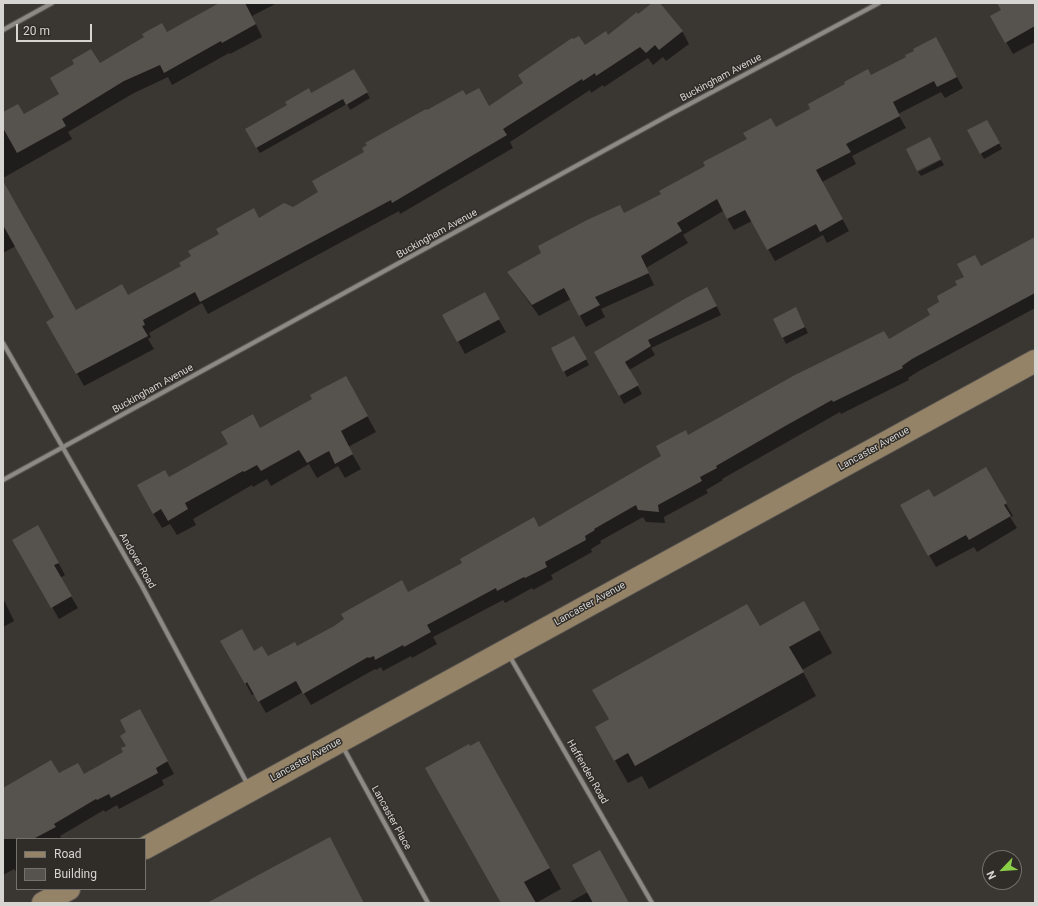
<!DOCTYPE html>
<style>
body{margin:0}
#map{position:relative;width:1038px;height:906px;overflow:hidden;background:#3a3733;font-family:Roboto,sans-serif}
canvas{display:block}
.frame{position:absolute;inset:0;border:4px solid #d7d5d2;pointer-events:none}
.legend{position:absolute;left:16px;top:838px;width:130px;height:52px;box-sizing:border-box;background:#302d29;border:1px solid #73706d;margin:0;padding:5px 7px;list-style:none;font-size:12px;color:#d7d5d2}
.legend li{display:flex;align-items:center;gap:8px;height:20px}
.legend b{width:20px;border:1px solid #73706d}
.north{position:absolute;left:982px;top:850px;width:40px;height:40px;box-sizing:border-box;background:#302d29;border:1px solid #73706d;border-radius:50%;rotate:245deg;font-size:11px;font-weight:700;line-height:16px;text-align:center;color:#d7d5d2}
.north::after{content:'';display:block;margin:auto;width:14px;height:18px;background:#8ace47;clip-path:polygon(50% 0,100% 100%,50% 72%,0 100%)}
.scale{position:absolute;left:16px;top:24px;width:76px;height:18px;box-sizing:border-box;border:2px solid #d7d5d2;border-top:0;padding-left:5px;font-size:12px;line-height:14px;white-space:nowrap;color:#d7d5d2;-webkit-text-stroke:3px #302d29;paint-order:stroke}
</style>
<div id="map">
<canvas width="1038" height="906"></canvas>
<div class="frame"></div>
<ul class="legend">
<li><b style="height:5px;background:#958368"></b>Road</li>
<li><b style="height:11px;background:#56534e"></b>Building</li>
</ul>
<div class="north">N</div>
<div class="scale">20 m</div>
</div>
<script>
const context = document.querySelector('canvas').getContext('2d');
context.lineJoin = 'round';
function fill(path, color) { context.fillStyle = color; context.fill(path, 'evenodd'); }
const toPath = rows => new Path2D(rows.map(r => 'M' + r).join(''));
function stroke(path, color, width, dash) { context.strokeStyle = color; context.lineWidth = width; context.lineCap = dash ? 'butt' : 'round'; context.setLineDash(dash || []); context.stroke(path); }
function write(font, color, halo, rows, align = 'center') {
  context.font = font + ' Roboto,sans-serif'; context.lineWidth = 3; context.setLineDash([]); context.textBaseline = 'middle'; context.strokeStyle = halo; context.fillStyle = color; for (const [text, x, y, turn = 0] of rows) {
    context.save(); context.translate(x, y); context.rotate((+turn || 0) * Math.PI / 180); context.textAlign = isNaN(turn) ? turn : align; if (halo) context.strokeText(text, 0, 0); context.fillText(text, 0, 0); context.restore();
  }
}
const shadow = toPath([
 [219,3,277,3,252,16,262,37,230,54,229,53,172,85,168,77,132,94,68,132,72,139,3,178,3,131,5,129,3,126,3,113,24,115,61,95,100,64,167,33],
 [653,3,659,3,682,31,689,44,666,61,663,57,653,65,648,58,604,87,603,85,591,93,590,90,510,142,513,148,400,214,399,211,208,314,202,303,149,333,151,337,148,339,154,349,84,386,48,322,55,318,16,246,3,253,3,188,75,311,128,296,182,267,259,219,293,208,319,193,366,153,426,112,466,96,489,107,585,46,608,36],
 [1002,3,1035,3,1035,42,1013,54,992,17,1003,11],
 [942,50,963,88,945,98,941,92,898,114,906,128,852,156,856,164,822,182,849,231,827,243,823,235,775,261,752,221,734,230,723,211,683,235,688,243,646,268,654,285,601,309,605,317,586,327,571,299,539,316,508,273,662,194,871,76],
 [353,70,370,98,350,110,347,104,260,153,246,130],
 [990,126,1002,149,984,159,968,131],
 [941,160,944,165,921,176,918,172],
 [1035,250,1035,308,919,371,908,378,909,380,841,414,840,412,722,479,723,480,706,490,708,493,664,517,665,523,646,522,643,517,600,541,601,543,591,549,592,552,551,575,553,579,533,590,532,588,505,603,503,600,433,637,437,644,412,658,411,656,383,671,381,667,376,670,375,669,311,705,303,692,266,713,255,694,252,695,222,641,268,657,297,647,345,620,408,593,539,528,663,457,688,436,888,340,932,315,941,302,965,277,980,267],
 [484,294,506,332,465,354,444,315],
 [712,297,721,315,651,348,655,355,629,370,642,394,624,404,596,352],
 [799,314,808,333,786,344,774,319],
 [577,343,589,365,567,377,564,371],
 [354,392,376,432,348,447,361,469,345,478,338,466,317,478,309,464,271,486,267,479,253,487,252,485,193,519,196,525,177,535,170,524,162,528,153,513,169,479,260,429],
 [985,468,1013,516,1010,517,1017,528,977,552,974,547,936,567,929,555,933,499],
 [38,526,65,575,60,578,78,608,59,619,17,546],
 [3,598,14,621,3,627],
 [817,626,832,653,802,670,816,696,649,789,642,776,628,783,596,727,760,627],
 [146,722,174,774,162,780,164,785,119,809,117,805,105,812,104,810,60,836,62,839,17,839,17,873,14,869,3,875,3,789,59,774,84,775,124,753,127,746],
 [491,763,561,889,536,903,502,903],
 [588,892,629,903,568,903]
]);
const building = toPath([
 [219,3,245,3,256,24,222,43,221,41,164,73,160,65,124,81,62,119,66,126,17,153,3,128,3,112,18,104,24,114,59,94,50,78,74,64,72,60,91,49,100,63,144,37,142,34,162,23,167,32],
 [652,3,660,3,683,31,659,50,655,45,646,53,640,47,596,76,595,73,583,81,582,79,503,129,507,135,392,203,391,200,200,302,195,292,143,320,145,325,142,326,148,336,76,374,46,322,54,317,3,225,3,181,76,310,122,284,128,295,181,266,179,263,191,256,188,251,219,234,216,229,254,208,259,218,284,203,293,207,318,192,312,181,364,152,362,148,367,145,365,143,426,109,427,110,463,90,466,95,479,88,489,106,523,83,518,75,572,38,573,39,579,36,585,45,606,31,608,35,637,12,638,14],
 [997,3,1035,3,1035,26,1005,43,990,16,1001,10],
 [936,37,957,77,937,87,934,81,893,102,900,116,846,144,851,152,816,170,843,219,820,232,816,224,767,250,745,210,727,219,717,199,677,223,682,231,641,256,649,273,595,297,600,305,579,316,564,288,532,305,507,272,541,253,538,246,587,220,620,205,624,213,661,194,659,191,705,166,703,162,747,139,743,133,771,118,776,127,810,109,808,104,845,84,844,82,868,69,871,75,906,57,905,55,914,51,913,49],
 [354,69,368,92,346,105,343,99,256,148,245,129,287,105,285,102,309,88,311,93],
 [987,120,1000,143,980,154,967,130],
 [930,137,941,159,917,171,906,149],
 [1035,237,1035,293,912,359,902,366,903,368,833,402,832,400,787,425,716,466,717,468,700,477,702,481,658,505,659,512,638,510,636,505,594,529,595,530,585,536,586,540,545,562,547,567,525,578,524,577,497,591,496,588,427,625,431,632,404,647,403,645,375,660,374,656,369,658,368,657,303,694,296,681,258,702,247,682,245,684,220,641,242,629,254,651,262,646,268,656,295,642,297,646,334,626,344,619,341,614,402,580,408,592,462,563,460,559,534,517,539,527,661,456,656,446,686,430,688,435,793,376,884,331,889,339,930,315,927,309,939,302,937,296,957,285,955,281,964,277,957,264,975,255,981,266],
 [707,287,717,306,648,340,651,346,625,362,639,385,619,396,594,352,686,298],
 [485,292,500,319,457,342,442,315],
 [796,307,805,327,782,338,773,319],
 [574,336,587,359,563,372,551,348],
 [346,376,368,416,341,431,353,454,335,464,329,451,307,463,299,450,261,471,257,465,244,472,243,471,185,503,188,509,168,521,161,509,153,514,137,485,165,470,169,477,228,444,221,432,253,414,260,428,312,399,310,395],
 [986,467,1007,503,1004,505,1011,516,969,540,966,535,928,556,900,505,929,489,934,497],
 [38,525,59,563,54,565,72,596,51,608,12,540],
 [804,601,820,630,789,647,804,672,635,766,628,753,614,761,595,727,609,719,592,690,747,604,760,626],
 [140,709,168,761,156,768,158,773,111,798,109,794,97,800,96,799,54,824,56,827,33,839,3,839,3,788,51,760,59,773,78,763,84,774,123,752,121,748,126,746,120,736,126,732,120,720],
 [479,741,550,868,524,882,536,903,501,903,425,768,469,744,470,746],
 [330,837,364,903,207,903,275,866],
 [600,850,629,903,593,903,572,865]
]);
const street = toPath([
 [3,30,52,3],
 [3,343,142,586,248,785],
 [3,480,669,115,879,3],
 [509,655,652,903],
 [343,747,428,903]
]);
const secondary = toPath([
 [145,848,1035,361],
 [43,903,69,889]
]);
const streetNames = [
 ["Buckingham Avenue",721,78,-28],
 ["Buckingham Avenue",437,234,-29],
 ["Buckingham Avenue",153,389,-29],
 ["Lancaster Avenue",874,449,-29],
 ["Andover Road",137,561,60],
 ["Lancaster Avenue",590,604,-29],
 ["Lancaster Avenue",306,760,-29],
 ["Haffenden Road",587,772,60],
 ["Lancaster Place",391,818,61]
];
fill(shadow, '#0007');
fill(building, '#56534e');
stroke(street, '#585551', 6);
stroke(secondary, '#585551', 24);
stroke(street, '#8d8984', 4);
stroke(secondary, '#958368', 22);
write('10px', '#d7d5d2', '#302d29', streetNames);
</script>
